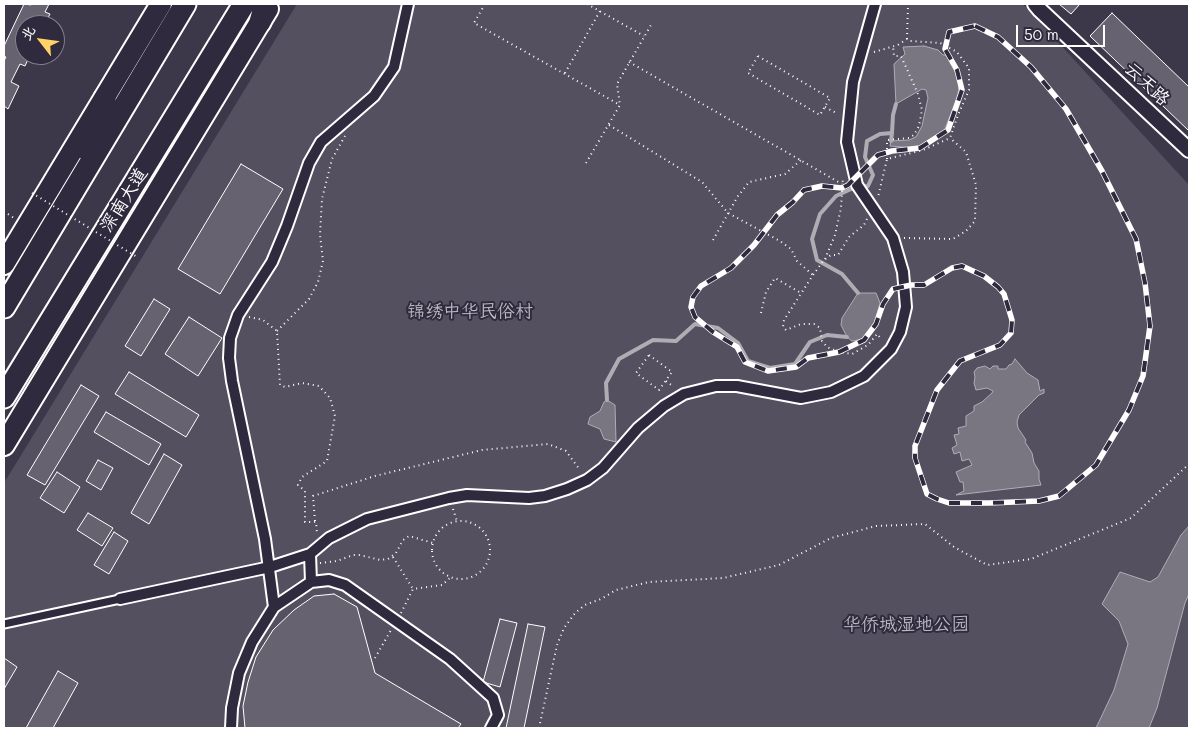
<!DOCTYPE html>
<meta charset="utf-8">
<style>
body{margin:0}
#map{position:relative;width:1193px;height:732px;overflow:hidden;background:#3c3749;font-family:Mali,"LXGW WenKai TC",sans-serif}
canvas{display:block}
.frame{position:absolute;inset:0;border:5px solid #fff;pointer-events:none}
.north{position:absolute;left:15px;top:15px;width:50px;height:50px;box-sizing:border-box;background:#2f2a3d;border:1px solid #827f8b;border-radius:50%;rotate:300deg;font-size:14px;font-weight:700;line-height:20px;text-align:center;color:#fff}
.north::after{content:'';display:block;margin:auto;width:18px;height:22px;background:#ffd166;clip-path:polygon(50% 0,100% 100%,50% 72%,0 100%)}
.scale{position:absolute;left:1016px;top:25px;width:89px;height:22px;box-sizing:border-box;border:2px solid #fff;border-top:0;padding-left:6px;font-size:15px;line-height:18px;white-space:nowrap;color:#fff;-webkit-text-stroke:4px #2f2a3d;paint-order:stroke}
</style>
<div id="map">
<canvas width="1193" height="732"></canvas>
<div class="frame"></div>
<div class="north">北</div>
<div class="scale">50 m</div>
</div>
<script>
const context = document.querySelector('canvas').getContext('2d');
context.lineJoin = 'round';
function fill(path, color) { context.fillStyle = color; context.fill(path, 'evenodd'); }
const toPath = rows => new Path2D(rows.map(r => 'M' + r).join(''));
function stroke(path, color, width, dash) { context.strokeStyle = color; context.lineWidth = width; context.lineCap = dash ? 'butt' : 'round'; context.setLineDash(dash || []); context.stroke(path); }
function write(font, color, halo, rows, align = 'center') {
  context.font = font + ' Mali,"LXGW WenKai TC",sans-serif'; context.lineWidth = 4; context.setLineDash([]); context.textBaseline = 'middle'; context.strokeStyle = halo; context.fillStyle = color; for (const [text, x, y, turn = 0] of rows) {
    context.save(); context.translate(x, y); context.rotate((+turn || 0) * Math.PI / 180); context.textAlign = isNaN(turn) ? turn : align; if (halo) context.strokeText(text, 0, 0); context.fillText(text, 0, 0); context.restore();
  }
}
const green = toPath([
 [297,4,1023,4,1189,185,1189,728,4,728,4,483]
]);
const water = toPath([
 [924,46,938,50,943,55,948,55,959,81,958,96,944,131,916,148,890,146,891,141,909,140,916,137,922,126,928,98,926,90,922,89,896,104,894,64,905,54,903,47,924,46],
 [858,293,876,293,880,303,874,324,863,339,852,341,847,337,841,325,842,318,858,293],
 [1015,359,1027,373,1038,380,1040,391,1044,389,1044,393,1039,395,1019,415,1017,422,1018,428,1026,440,1025,442,1032,453,1034,463,1039,471,1039,479,1041,485,956,495,964,491,963,482,960,482,956,472,972,465,969,459,962,461,960,452,954,454,952,448,957,445,954,435,959,434,958,428,966,426,966,416,974,411,974,406,982,402,992,393,993,391,987,388,976,390,974,383,975,377,974,372,977,368,985,366,990,369,993,366,998,366,998,369,1006,369,1009,365,1012,364,1015,359],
 [607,400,615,405,616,442,604,439,600,429,588,424,590,417,600,411,604,402,607,400],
 [1189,526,1189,594,1185,603,1157,708,1149,728,1096,728,1114,690,1128,644,1119,621,1102,604,1120,572,1150,582,1158,577,1181,535,1189,526]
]);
const stream = toPath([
 [892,133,893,115,896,104],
 [858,293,842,274,817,260,812,239,820,214,836,196,851,189,868,186,873,175,865,157,867,141,880,134,892,133,891,141],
 [607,400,606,383,619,359,653,340,676,341,695,324,718,328,738,343,748,361,770,368,795,364,810,342,827,335,847,337]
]);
const building = toPath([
 [24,4,31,5,31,4,49,4,45,12,50,14,44,25,25,25,19,41,25,44,25,55,30,55,25,66,20,64,11,82,19,86,8,109,4,106,4,61,6,57,4,56,4,46,24,4],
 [1059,4,1080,4,1071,14,1059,4],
 [1112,13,1189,87,1189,131,1090,36,1112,13],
 [241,164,283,189,220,294,178,269,241,164],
 [154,299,170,309,141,356,125,346,154,299],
 [189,317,222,338,198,376,165,354,189,317],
 [129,372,199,415,186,437,115,394,129,372],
 [81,385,99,396,45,485,27,475,81,385],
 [106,412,161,444,149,465,94,432,106,412],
 [164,454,182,465,149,524,131,513,164,454],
 [98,460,113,468,101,490,86,481,98,460],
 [57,472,80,487,64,513,40,498,57,472],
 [88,513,113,528,102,546,77,530,88,513],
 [114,532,128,541,109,574,94,565,114,532],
 [334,594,357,607,375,673,461,724,458,728,245,728,243,706,248,682,256,657,273,630,294,610,314,596,334,594],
 [500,619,517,623,500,687,483,682,500,619],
 [528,624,545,627,524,728,506,728,528,624],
 [4,658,17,667,4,689,4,658],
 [58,671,78,683,53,728,26,728,58,671]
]);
const path = toPath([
 [485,4,474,23,620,105],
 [587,4,644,36],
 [907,39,908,4],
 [874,52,898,45,907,39,910,41,940,43,957,52,969,68,969,90,958,115,950,138,923,150,887,159,878,197],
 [758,56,830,98,820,115,748,73,758,56],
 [629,62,842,184],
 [565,73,600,11],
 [825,107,838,114],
 [609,125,702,182,728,213,780,241,791,249,797,261,813,275],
 [887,159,887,140,909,138,914,135,919,126,922,110,918,94,901,56,894,56,893,46],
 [586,163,620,105,617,84,651,25],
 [8,214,14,218],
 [867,219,864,225,849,237,838,255,831,255,824,260,813,275,784,320,783,327,786,330,801,324,814,324,820,328,822,341,827,347,839,352,852,354,868,345,877,334,882,340],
 [904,238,953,239,966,231,975,221,976,185,966,152,950,138],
 [713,240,738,196,749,182,785,174,801,160],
 [825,259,835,235,841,208,843,177],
 [761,313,766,292,775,278,801,293],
 [249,317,263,320,277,331,280,385,285,387,302,383,319,386,330,398,335,416,327,461,302,477,298,485,305,491,305,522,316,522,317,533],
 [277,331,309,299,318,282,323,261,320,235,322,199,332,159,345,136],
 [649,355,672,372,659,390,636,373,649,355],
 [666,381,674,387],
 [453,509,457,521],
 [315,521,313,496,375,476,482,450,548,444,566,451,580,470],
 '432 550a29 29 0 1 1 58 0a29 29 0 1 1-58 0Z',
 [393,557,413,589],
 [320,563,337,561,353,555,360,555,380,560,388,559,396,553,403,540,409,536,433,543],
 [401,613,413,589,442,585,451,577],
 [375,658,391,630],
 [539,728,557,645,564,628,575,613,585,605,601,599,616,590,649,582,723,578,779,565,831,538,876,526,925,524,954,547,987,565,1031,559,1131,518,1189,464]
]);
const service = toPath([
 [4,624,120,599]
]);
const pedestrian = toPath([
 [311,582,310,554,329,538,367,519,449,498,467,495,529,498,545,496,567,489,587,480,603,468,638,428,664,406,684,394,716,386,737,386,801,398,831,392,864,376,891,349,900,332,906,307,903,272,893,238,857,185,847,142,853,82,875,4],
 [120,599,270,567,310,554],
 [274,607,265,539,232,381,229,358,230,338,238,315,272,262,287,226,309,163,321,142,374,96,394,67,408,4],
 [231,728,232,708,239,673,252,642,274,607,311,582,329,580,345,585,450,659,493,698,498,715,491,728]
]);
const minor = toPath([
 [1035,4,1040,10,1189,150]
]);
const secondary = toPath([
 [4,264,161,4],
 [4,445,268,9]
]);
const primary = toPath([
 [260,22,265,4],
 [88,151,105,98],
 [4,307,185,4],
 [4,397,244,4]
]);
const rail = toPath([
 [975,26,998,37,1031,67,1066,109,1102,171,1136,239,1145,283,1150,326,1143,376,1129,410,1096,465,1059,496,1039,501,989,503,949,503,937,499,927,494,915,458,915,446,937,390,960,361,1000,345,1011,333,1012,320,1004,294,998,287,984,276,962,266,952,268,924,285,911,285,893,289,883,304,876,324,864,340,839,352,808,358,796,367,768,371,745,362,737,347,713,332,695,317,691,307,693,297,701,286,731,268,754,245,777,215,793,202,804,190,822,186,842,188,848,185,878,155,892,151,920,148,948,130,962,90,957,70,945,49,949,32,975,26]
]);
const pathBridge = toPath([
 [32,193,137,257]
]);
const streetNames = [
 ["云天路",1147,84,43],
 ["深南大道",124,200,-58]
];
const parkNames = [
 ["锦绣中华民俗村",470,311],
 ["华侨城湿地公园",906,624]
];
fill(green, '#555060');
fill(water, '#797682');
stroke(water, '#afadb4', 1);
stroke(stream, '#afadb4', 4);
fill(building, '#666270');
stroke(building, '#fff', 1);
stroke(service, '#fff', 11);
stroke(pedestrian, '#fff', 14);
stroke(minor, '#fff', 18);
stroke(secondary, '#fff', 24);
stroke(primary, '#fff', 25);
stroke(path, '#fff', 2, [1, 4]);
stroke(service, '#2f2a3d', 7);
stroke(pedestrian, '#2f2a3d', 10);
stroke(minor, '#2f2a3d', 14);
stroke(secondary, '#2f2a3d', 20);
stroke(primary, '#2f2a3d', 21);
stroke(rail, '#fff', 5.5);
stroke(rail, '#2f2a3d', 4, [11]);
stroke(pathBridge, '#fff', 2, [1, 4]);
write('18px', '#fff', '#2f2a3d', streetNames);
write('18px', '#bbb9bf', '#2f2a3d', parkNames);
</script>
